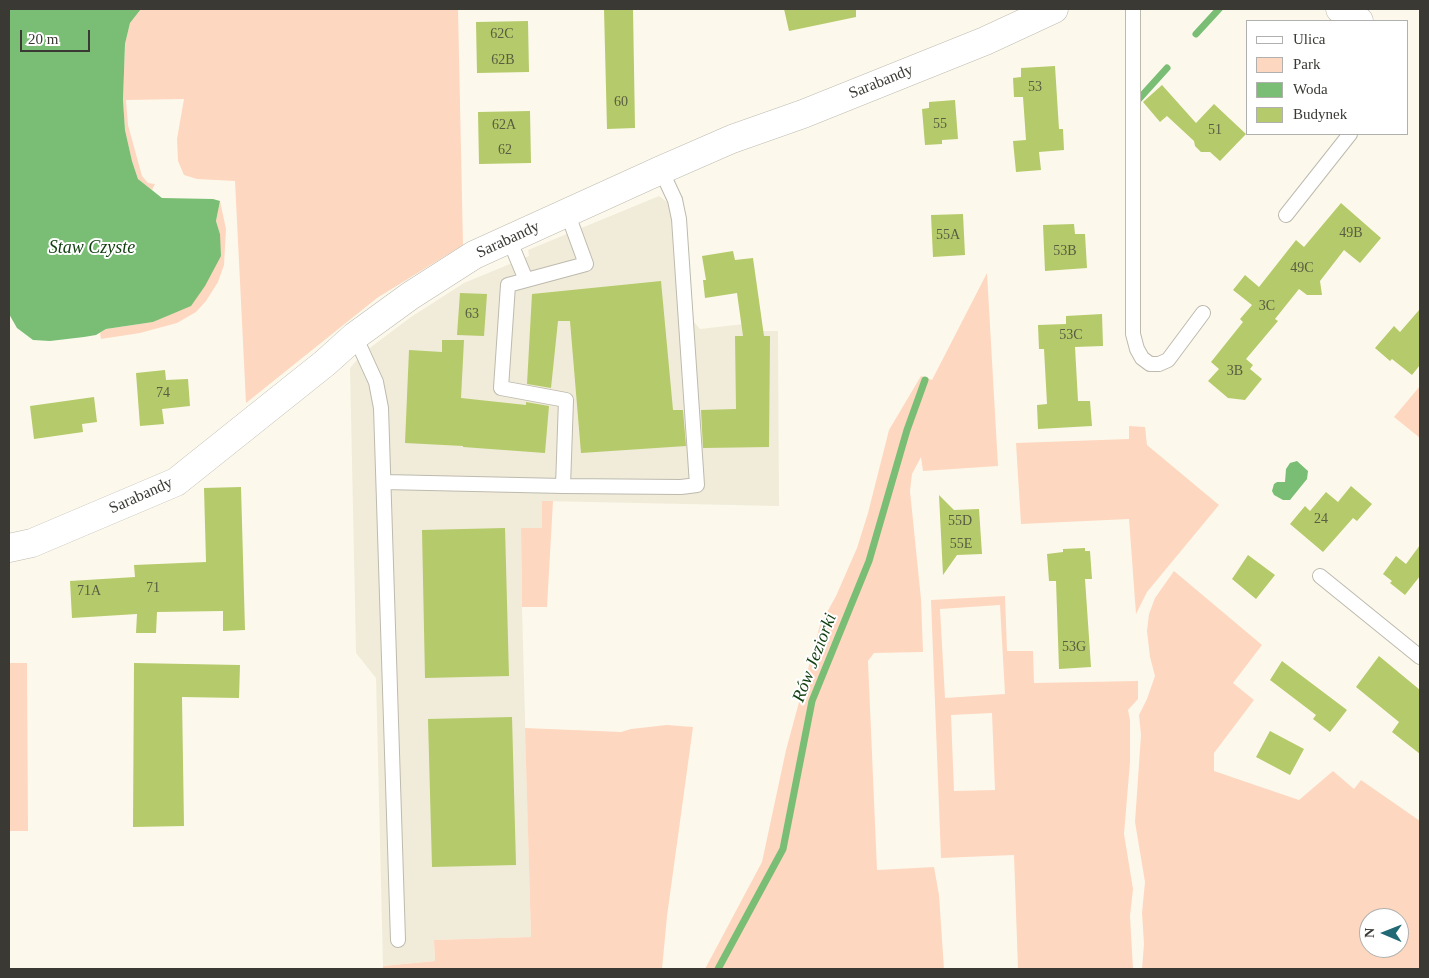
<!DOCTYPE html>
<meta charset="utf-8">
<style>
body{margin:0}
#map{position:relative;width:1429px;height:978px;overflow:hidden;background:#fcf9ec;font-family:Georgia,serif}
canvas{display:block}
.frame{position:absolute;inset:0;border:10px solid #3a3934;pointer-events:none}
.legend{position:absolute;left:1246px;top:20px;width:162px;height:115px;box-sizing:border-box;background:#fff;border:1px solid #b0b0ae;margin:0;padding:6px 9px;list-style:none;font-size:15px;color:#3a3934}
.legend li{display:flex;align-items:center;gap:10px;height:25px}
.legend b{width:25px;border:1px solid #b0b0ae}
.north{position:absolute;left:1359px;top:908px;width:50px;height:50px;box-sizing:border-box;background:#fff;border:1px solid #b0b0ae;border-radius:50%;rotate:271deg;font-size:14px;font-weight:700;line-height:20px;text-align:center;color:#3a3934}
.north::after{content:'';display:block;margin:auto;width:18px;height:22px;background:#206975;clip-path:polygon(50% 0,100% 100%,50% 72%,0 100%)}
.scale{position:absolute;left:20px;top:30px;width:70px;height:22px;box-sizing:border-box;border:2px solid #3a3934;border-top:0;padding-left:6px;font-size:15px;line-height:18px;white-space:nowrap;color:#3a3934;-webkit-text-stroke:4px #fff;paint-order:stroke}
</style>
<div id="map">
<canvas width="1429" height="978"></canvas>
<div class="frame"></div>
<ul class="legend">
<li><b style="height:6px;background:#fff"></b>Ulica</li>
<li><b style="height:14px;background:#fed7c0"></b>Park</li>
<li><b style="height:14px;background:#79be74"></b>Woda</li>
<li><b style="height:14px;background:#b5ca6a"></b>Budynek</li>
</ul>
<div class="north">N</div>
<div class="scale">20 m</div>
</div>
<script>
const context = document.querySelector('canvas').getContext('2d');
context.lineJoin = 'round';
function fill(path, color) { context.fillStyle = color; context.fill(path, 'evenodd'); }
const toPath = rows => new Path2D(rows.map(r => 'M' + r).join(''));
function stroke(path, color, width, dash) { context.strokeStyle = color; context.lineWidth = width; context.lineCap = dash ? 'butt' : 'round'; context.setLineDash(dash || []); context.stroke(path); }
function write(font, color, halo, rows, align = 'center') {
  context.font = font + ' Georgia,serif'; context.lineWidth = 4; context.setLineDash([]); context.textBaseline = 'middle'; context.strokeStyle = halo; context.fillStyle = color; for (const [text, x, y, turn = 0] of rows) {
    context.save(); context.translate(x, y); context.rotate((+turn || 0) * Math.PI / 180); context.textAlign = isNaN(turn) ? turn : align; if (halo) context.strokeText(text, 0, 0); context.fillText(text, 0, 0); context.restore();
  }
}
const built = toPath([
 [659,196,667,202,683,196,694,322,700,329,744,324,745,331,778,331,779,506,542,501,542,528,521,529,522,607,531,937,434,940,435,961,383,966,376,678,356,653,350,368,363,353,411,317,464,283,529,256,528,250]
]);
const green = toPath([
 [141,9,458,9,463,245,377,298,246,403,235,181,197,179,184,175,178,161,177,139,184,99,126,100,128,125,142,176,148,183,155,184,152,190,138,179,132,161,125,130,123,100,125,44,130,23],
 [220,201,226,229,224,265,218,282,206,301,196,312,177,323,140,333,101,339,100,333,106,329,153,322,191,305,220,234,216,221],
 [987,273,998,466,923,471,921,457,912,474,910,491,921,599,923,652,874,653,868,661,877,870,934,867,939,895,944,969,705,969,762,862,786,750,820,625,836,596,857,548,868,513,889,430,921,376,932,380],
 [1420,386,1420,438,1394,417],
 [1129,426,1145,427,1147,445,1219,505,1147,592,1136,614,1129,519,1021,524,1016,443,1129,439],
 [542,501,553,501,547,607,522,607,521,528,542,528],
 [1174,571,1262,645,1233,683,1254,700,1214,753,1214,771,1299,800,1333,771,1354,789,1361,780,1420,821,1420,969,1142,969,1144,944,1142,913,1145,882,1135,822,1141,735,1139,715,1147,699,1155,676,1150,657,1147,631,1149,614,1155,598],
 [1369,918,1399,918,1399,948,1369,948],
 [1005,596,1007,651,1033,651,1034,683,1138,681,1138,699,1128,710,1130,720,1130,762,1124,834,1133,889,1130,916,1133,969,1018,969,1014,855,941,858,931,600],
 [1000,605,1005,694,945,698,940,609],
 [992,713,995,790,954,791,951,715],
 [9,663,27,663,28,831,9,831],
 [667,725,693,727,667,916,662,969,383,969,383,966,435,961,434,940,531,937,525,728,621,732,631,729]
]);
const water = toPath([
 [9,9,141,9,130,23,125,44,123,100,125,130,132,161,138,179,162,198,213,199,220,201,216,221,220,234,221,256,205,286,191,306,153,322,106,329,96,335,84,337,50,341,33,340,17,328,9,314],
 [1297,461,1308,471,1307,479,1290,500,1283,500,1274,495,1272,491,1274,484,1277,482,1285,482,1286,469,1290,463]
]);
const stream = toPath([
 [1196,34,1219,9],
 [1138,100,1167,68],
 [718,969,783,849,812,701,869,561,907,430,925,380]
]);
const building = toPath([
 [604,9,633,9,635,128,607,129],
 [784,9,856,9,856,17,789,31],
 [528,21,529,72,477,73,476,22],
 [1055,66,1059,129,1063,129,1064,150,1039,152,1041,170,1016,172,1013,141,1026,140,1023,97,1014,97,1013,78,1021,77,1021,68],
 [1162,85,1196,123,1214,104,1246,134,1220,161,1210,152,1201,152,1195,146,1194,141,1167,116,1160,122,1143,102],
 [955,100,958,139,942,140,942,144,925,145,922,109,929,108,929,102],
 [530,111,531,163,479,164,478,112],
 [1341,203,1381,238,1360,263,1344,250,1320,281,1322,295,1307,295,1299,289,1275,319,1278,321,1246,359,1253,365,1250,369,1262,379,1245,400,1228,398,1208,381,1219,369,1211,362,1243,322,1240,319,1252,305,1233,290,1245,275,1259,287,1296,240,1304,247],
 [963,214,965,255,933,257,931,215],
 [1074,224,1075,234,1085,234,1087,268,1045,271,1043,225],
 [733,251,735,260,753,258,764,336,770,336,769,447,703,448,701,410,736,409,735,336,743,336,737,293,705,298,703,280,706,280,702,256],
 [661,281,673,410,683,410,686,446,581,453,570,321,558,321,551,388,527,384,532,294],
 [460,293,487,294,484,336,457,335],
 [1420,309,1420,365,1412,375,1392,359,1390,361,1375,348,1394,326,1400,332],
 [1102,314,1103,346,1075,347,1078,401,1090,401,1092,426,1038,429,1037,405,1047,404,1044,349,1039,349,1038,325,1066,324,1066,316],
 [442,340,464,340,461,398,526,405,526,402,549,406,545,453,463,447,463,446,405,443,409,350,442,352],
 [165,370,166,380,188,379,190,406,162,409,164,424,140,426,136,373],
 [94,397,97,422,82,424,83,432,34,439,30,406],
 [1351,486,1372,504,1357,521,1353,518,1323,552,1290,524,1305,506,1310,511,1326,492,1338,502],
 [241,487,245,630,223,631,223,611,157,612,156,633,136,633,137,614,72,618,70,581,135,577,134,565,206,562,204,488],
 [939,495,954,510,979,509,982,554,957,555,943,575],
 [505,528,509,676,425,678,422,530],
 [1420,545,1420,576,1405,595,1390,583,1392,581,1383,574,1396,556,1406,564],
 [1085,548,1085,551,1090,551,1092,579,1085,579,1091,667,1059,669,1056,581,1049,581,1047,554,1063,552,1063,549],
 [1248,555,1275,575,1256,599,1232,579],
 [1379,656,1420,690,1420,754,1392,732,1399,722,1356,687],
 [1282,661,1347,710,1330,732,1313,719,1316,715,1270,680],
 [134,663,240,665,239,698,182,697,184,826,133,827],
 [512,717,516,865,432,867,428,719],
 [1270,731,1304,749,1290,775,1256,757]
]);
const lane = toPath([
 [1133,9,1133,334,1137,349,1142,358,1150,364,1159,364,1168,360,1203,313],
 [1286,215,1350,134],
 [509,239,526,280],
 [355,336,376,382,381,408,398,940],
 [384,482,563,486,681,487,697,485,679,219,675,200,661,170],
 [563,486,566,400,501,388,508,285,586,264,567,212],
 [1320,576,1420,657]
]);
const street = toPath([
 [1340,9,1359,21],
 [9,548,32,543,176,482,325,363,355,336,410,296,474,255,661,170,732,139,803,114,985,41,1054,9]
]);
const numberNames = [
 ["62C",502,34],
 ["62B",503,60],
 ["53",1035,87],
 ["60",621,102],
 ["55",940,124],
 ["62A",504,125],
 ["51",1215,130],
 ["62",505,150],
 ["49B",1351,233],
 ["55A",948,235],
 ["53B",1065,251],
 ["49C",1302,268],
 ["3C",1267,306],
 ["63",472,314],
 ["53C",1071,335],
 ["3B",1235,371],
 ["74",163,393],
 ["24",1321,519],
 ["55D",960,521],
 ["55E",961,544],
 ["71",153,588],
 ["71A",89,591],
 ["53G",1074,647]
];
const streetNames = [
 ["Sarabandy",881,82,-22],
 ["Sarabandy",508,240,-25],
 ["Sarabandy",141,496,-24]
];
const waterNames = [
 ["Staw Czyste",92,248],
 ["Rów Jeziorki",815,658,-69]
];
fill(built, '#f1ecd9');
fill(green, '#fed7c0');
fill(water, '#79be74');
stroke(stream, '#79be74', 7);
fill(building, '#b5ca6a');
stroke(lane, '#bdbaae', 16);
stroke(street, '#bdbaae', 29);
stroke(lane, '#fff', 14);
stroke(street, '#fff', 28);
write('14px', '#595d42', null, numberNames);
write('16px', '#3a3934', '#fff', streetNames);
write('italic 18px', '#103f0e', '#fff', waterNames);
</script>
